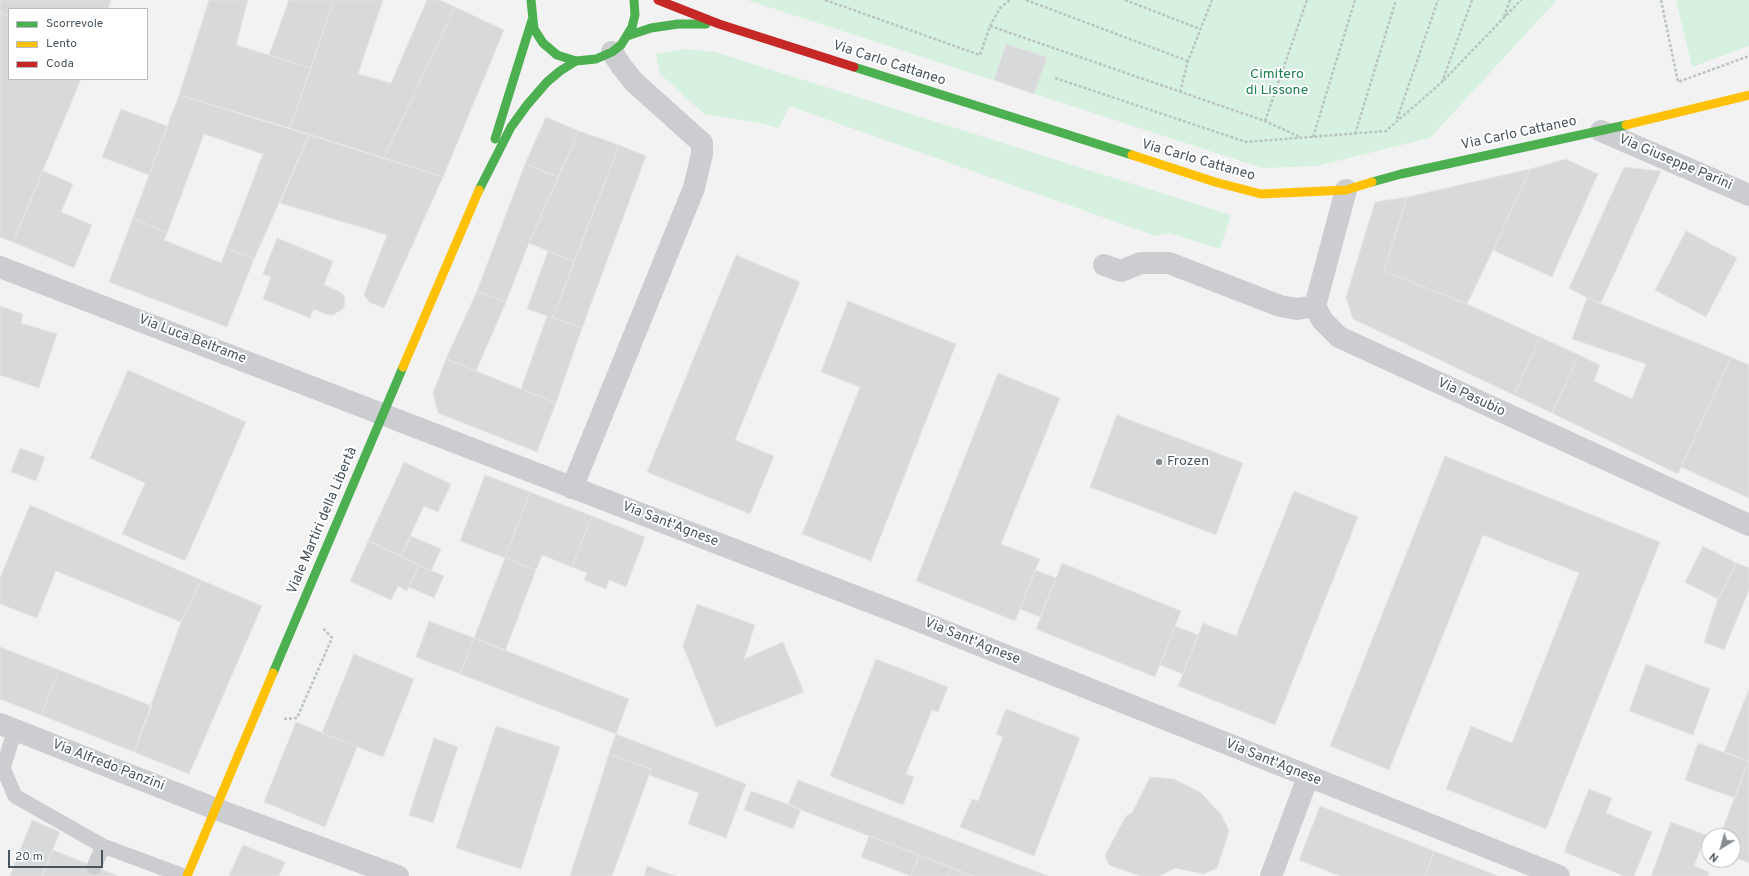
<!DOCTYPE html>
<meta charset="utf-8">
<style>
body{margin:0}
#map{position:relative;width:1749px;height:876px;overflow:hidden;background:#f2f2f2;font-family:Overpass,sans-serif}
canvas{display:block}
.legend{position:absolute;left:8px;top:8px;width:140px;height:72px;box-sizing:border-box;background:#fff;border:1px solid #b6bbbf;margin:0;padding:5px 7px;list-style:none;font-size:12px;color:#49555e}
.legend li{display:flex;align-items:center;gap:8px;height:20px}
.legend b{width:20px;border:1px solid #b6bbbf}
.north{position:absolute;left:1701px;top:828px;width:40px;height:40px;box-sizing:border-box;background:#fff;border:1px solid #b6bbbf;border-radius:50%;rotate:217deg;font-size:11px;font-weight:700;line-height:16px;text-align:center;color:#49555e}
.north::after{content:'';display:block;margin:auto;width:14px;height:18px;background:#848c92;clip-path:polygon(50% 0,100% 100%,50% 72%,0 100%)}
.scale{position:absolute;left:8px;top:850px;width:95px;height:18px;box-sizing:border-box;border:2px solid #49555e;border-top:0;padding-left:5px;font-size:12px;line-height:14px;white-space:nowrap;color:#49555e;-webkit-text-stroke:3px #fff;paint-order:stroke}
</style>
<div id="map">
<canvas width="1749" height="876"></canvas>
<ul class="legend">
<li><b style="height:5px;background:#4caf50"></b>Scorrevole</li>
<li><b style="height:5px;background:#ffc107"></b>Lento</li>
<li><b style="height:5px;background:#c62828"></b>Coda</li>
</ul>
<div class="north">N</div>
<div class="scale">20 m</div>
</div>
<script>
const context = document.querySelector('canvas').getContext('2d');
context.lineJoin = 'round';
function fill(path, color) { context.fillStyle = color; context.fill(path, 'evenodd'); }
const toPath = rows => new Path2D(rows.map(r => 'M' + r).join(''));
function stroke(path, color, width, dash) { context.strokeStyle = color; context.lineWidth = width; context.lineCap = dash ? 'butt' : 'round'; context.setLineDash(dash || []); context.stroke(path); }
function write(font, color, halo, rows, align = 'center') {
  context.font = font + ' Overpass,sans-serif'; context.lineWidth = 4; context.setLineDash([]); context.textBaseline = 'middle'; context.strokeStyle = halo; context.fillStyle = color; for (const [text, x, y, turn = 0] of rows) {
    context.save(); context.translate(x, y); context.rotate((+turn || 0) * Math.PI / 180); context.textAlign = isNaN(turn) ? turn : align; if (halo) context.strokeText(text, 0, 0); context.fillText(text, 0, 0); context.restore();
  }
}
const green = toPath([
 [747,0,1557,0,1430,138,1317,166,1262,168],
 [1676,0,1749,0,1749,46,1692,67],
 [685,49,715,52,1231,215,1220,249,1169,233,1156,236,789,106,779,128,754,122,704,114,660,74,656,54]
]);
const building = toPath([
 [0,0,111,0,108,9,9,9,9,16,0,12,0,0],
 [209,0,248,0,236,45,311,68,290,128,179,95,209,0],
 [289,0,334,0,311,68,269,55,289,0],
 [334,0,383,0,358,74,391,83,427,0,440,0,455,7,384,158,290,128,334,0],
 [455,7,504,30,443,177,384,158,455,7],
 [0,12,9,16,9,79,81,79,13,242,0,237,0,12],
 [1006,44,1047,57,1034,94,994,80,1006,44],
 [179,95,309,135,254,259,227,248,263,154,204,134,167,233,133,218,179,95],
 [121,109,167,126,149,175,102,157,121,109],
 [546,117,579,131,558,177,525,164,546,117],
 [579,131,619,145,574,262,529,243,579,131],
 [309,135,443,177,384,308,369,302,364,294,387,235,280,203,309,135],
 [619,145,646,156,582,328,553,318,619,145],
 [1566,159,1598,174,1552,277,1493,250,1530,169,1566,159],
 [525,164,558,177,529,243,506,302,477,291,525,164],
 [1624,167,1661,171,1601,303,1587,298,1569,288,1624,167],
 [1530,169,1493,250,1467,304,1384,271,1407,197,1530,169],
 [43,171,73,184,61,212,92,225,74,268,13,242,43,171],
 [1407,197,1384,271,1467,304,1540,337,1514,395,1353,319,1346,297,1375,202,1407,197],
 [133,218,167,233,164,240,221,263,227,248,254,259,227,327,109,282,133,218],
 [1686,231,1737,258,1706,317,1655,290,1686,231],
 [277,238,333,261,324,285,338,291,345,296,344,308,333,315,325,314,314,309,310,318,263,299,271,277,263,274,277,238],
 [548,251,574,262,553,318,527,309,548,251],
 [736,255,800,282,735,440,774,456,750,514,647,472,736,255],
 [477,291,506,302,476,371,446,359,477,291],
 [1587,298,1731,357,1678,474,1552,413,1579,355,1600,365,1594,381,1632,399,1646,364,1572,339,1587,298],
 [848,301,956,344,871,561,802,534,860,387,821,372,848,301],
 [0,306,23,314,21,323,57,334,39,388,0,375,0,306],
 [547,316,582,328,556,403,521,389,547,316],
 [1540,337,1579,355,1552,413,1514,395,1540,337],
 [1731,357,1749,365,1749,498,1681,467,1731,357],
 [446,359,556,403,537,452,438,413,433,393,446,359],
 [128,370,246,422,185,561,122,534,145,483,90,458,128,370],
 [998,373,1060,398,1001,544,1040,559,1015,621,916,581,998,373],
 [1117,415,1243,463,1216,535,1090,487,1117,415],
 [20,448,45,457,36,481,11,472,20,448],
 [1445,456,1660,542,1546,829,1446,789,1471,726,1512,743,1579,573,1483,535,1389,770,1330,746,1445,456],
 [404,462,451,484,438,512,424,506,401,556,368,541,404,462],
 [485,475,530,492,505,558,460,541,485,475],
 [1294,491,1358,517,1275,725,1178,686,1203,623,1236,636,1294,491],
 [530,492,592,516,572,567,542,555,536,570,505,558,530,492],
 [30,505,201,580,181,622,56,571,37,618,0,604,0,578,30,505],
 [592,516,645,537,626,587,609,580,606,589,584,580,587,573,572,567,592,516],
 [411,536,441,549,431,571,401,556,411,536],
 [368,541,419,565,407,591,398,586,391,600,350,581,368,541],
 [1703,546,1736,563,1718,599,1685,582,1703,546],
 [505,558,536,570,505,651,474,638,505,558],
 [1062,563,1181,611,1155,677,1036,629,1062,563],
 [1736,563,1749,568,1749,590,1724,650,1704,642,1718,599,1736,563],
 [419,565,444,576,434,598,409,587,419,565],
 [1035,570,1056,578,1040,617,1020,609,1035,570],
 [201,580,262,606,189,774,134,752,181,622,201,580],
 [697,604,755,625,744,659,783,642,804,692,716,727,683,646,697,604],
 [429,621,474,638,460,674,416,657,429,621],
 [1175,626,1198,635,1183,674,1160,665,1175,626],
 [474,638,629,699,616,734,460,674,474,638],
 [0,647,59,670,41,715,0,699,0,647],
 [354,654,414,679,383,757,322,733,354,654],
 [876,659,948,687,938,712,932,710,906,774,914,777,903,805,830,776,876,659],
 [1646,664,1710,689,1693,735,1629,711,1646,664],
 [59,670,152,706,134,752,41,715,59,670],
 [1749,689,1749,761,1724,752,1749,689],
 [1006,709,1080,738,1034,856,960,827,972,799,978,801,1003,737,996,734,1006,709],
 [296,722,357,747,325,827,264,802,296,722],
 [496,726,560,747,521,869,456,848,496,726],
 [616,734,746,784,726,838,688,824,699,793,649,775,651,769,609,754,616,734],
 [434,738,458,747,433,823,409,815,434,738],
 [1698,743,1748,761,1735,798,1685,780,1698,743],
 [609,754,651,769,649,775,612,876,570,876,609,754],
 [1748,761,1749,761,1749,863,1733,856,1733,836,1720,836,1748,761],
 [1150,777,1174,779,1200,792,1221,814,1229,831,1217,868,1204,874,1175,868,1160,876,1140,876,1109,865,1105,855,1126,816,1132,813,1150,777],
 [798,780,1048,876,973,876,919,855,788,805,798,780],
 [1589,789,1612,798,1606,813,1652,832,1634,876,1624,876,1564,852,1589,789],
 [751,791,801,809,793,829,744,810,751,791],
 [1320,806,1434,851,1425,876,1340,876,1299,860,1320,806],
 [32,820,60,832,42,876,10,876,32,820],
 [1671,822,1706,835,1694,866,1709,872,1708,876,1651,876,1671,822],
 [869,836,919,855,911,876,861,857,869,836],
 [243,845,285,862,279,876,229,876,243,845],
 [53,850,118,876,42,876,53,850],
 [1434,851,1498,876,1425,876,1434,851],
 [919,855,951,868,948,876,911,876,919,855],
 [647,866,675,876,644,876,647,866],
 [951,868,973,876,948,876,951,868]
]);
const path = toPath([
 [825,0,980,55,990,26,1000,8,1010,0],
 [1026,0,1188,61],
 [1125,0,1200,29],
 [1472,0,1442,82,1521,0],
 [1661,0,1678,82,1749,56],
 [1504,17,1510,0],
 [990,26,1265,121,1300,137],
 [1055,78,1246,142,1386,131,1442,82],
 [1180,92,1188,61,1212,0],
 [1397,119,1438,0],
 [1265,121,1307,0],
 [1355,134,1396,0],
 [1313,137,1355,0],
 [284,719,297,718,332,638,323,628]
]);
const lane = toPath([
 [15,730,3,768,15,796,103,846],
 [94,867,103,846,184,876]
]);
const street = toPath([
 [1601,131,1749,195],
 [1346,190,1315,306,1322,320,1339,337,1749,525],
 [1104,265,1121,271,1141,263,1169,263,1280,306,1297,309,1315,306],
 [0,267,909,617,1559,876],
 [572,488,694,188,702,154,702,143,634,82,622,67,612,52],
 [0,724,216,809,398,876],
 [1271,876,1308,777]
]);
const fast = toPath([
 [531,0,534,29,543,43,557,55,576,61,596,59,612,52,621,45,632,27,635,15,634,0],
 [627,36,651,28,678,24,706,24],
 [854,67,1132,155],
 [495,139,532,20],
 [1372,182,1401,174,1626,125],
 [479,190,511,127,527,105,547,82,560,71,576,61],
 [273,673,403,367]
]);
const slow = toPath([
 [1626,125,1749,95],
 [1132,155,1215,182,1261,194,1346,190,1372,182],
 [403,367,479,190],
 [187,876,273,673]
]);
const jam = toPath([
 [658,0,719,24,854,67]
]);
const markers = [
 [1159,462,4,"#848c92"]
];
const streetNames = [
 ["Via Carlo Cattaneo",889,64,18],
 ["Via Carlo Cattaneo",1519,134,-12],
 ["Via Carlo Cattaneo",1198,161,16],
 ["Via Giuseppe Parini",1675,163,23],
 ["Via Luca Beltrame",192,340,21],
 ["Via Pasubio",1471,398,25],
 ["Viale Martiri della Libertà",323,521,-67],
 ["Via Sant'Agnese",670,525,21],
 ["Via Sant'Agnese",972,642,22],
 ["Via Sant'Agnese",1273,763,22],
 ["Via Alfredo Panzini",108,766,21]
];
const parkNames = [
 ["Cimitero",1277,75],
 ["di Lissone",1277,91]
];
const poiNames = [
 ["Frozen",1167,462]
];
fill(green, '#d6f1e0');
fill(building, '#d8d9da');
stroke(building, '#e3e4e5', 1);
stroke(path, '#bac5c2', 2.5, [3, 2]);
stroke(lane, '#cbcdd0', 15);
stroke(street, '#cbcdd0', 22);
stroke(fast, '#4caf50', 9);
stroke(slow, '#ffc107', 9);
stroke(jam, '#c62828', 9);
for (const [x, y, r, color] of markers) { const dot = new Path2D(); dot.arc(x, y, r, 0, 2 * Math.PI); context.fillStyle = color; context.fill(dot); stroke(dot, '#fff', 1.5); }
write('14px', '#49555e', '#fff', streetNames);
write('14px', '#18814a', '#fff', parkNames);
write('14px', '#49555e', '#fff', poiNames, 'left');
</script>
